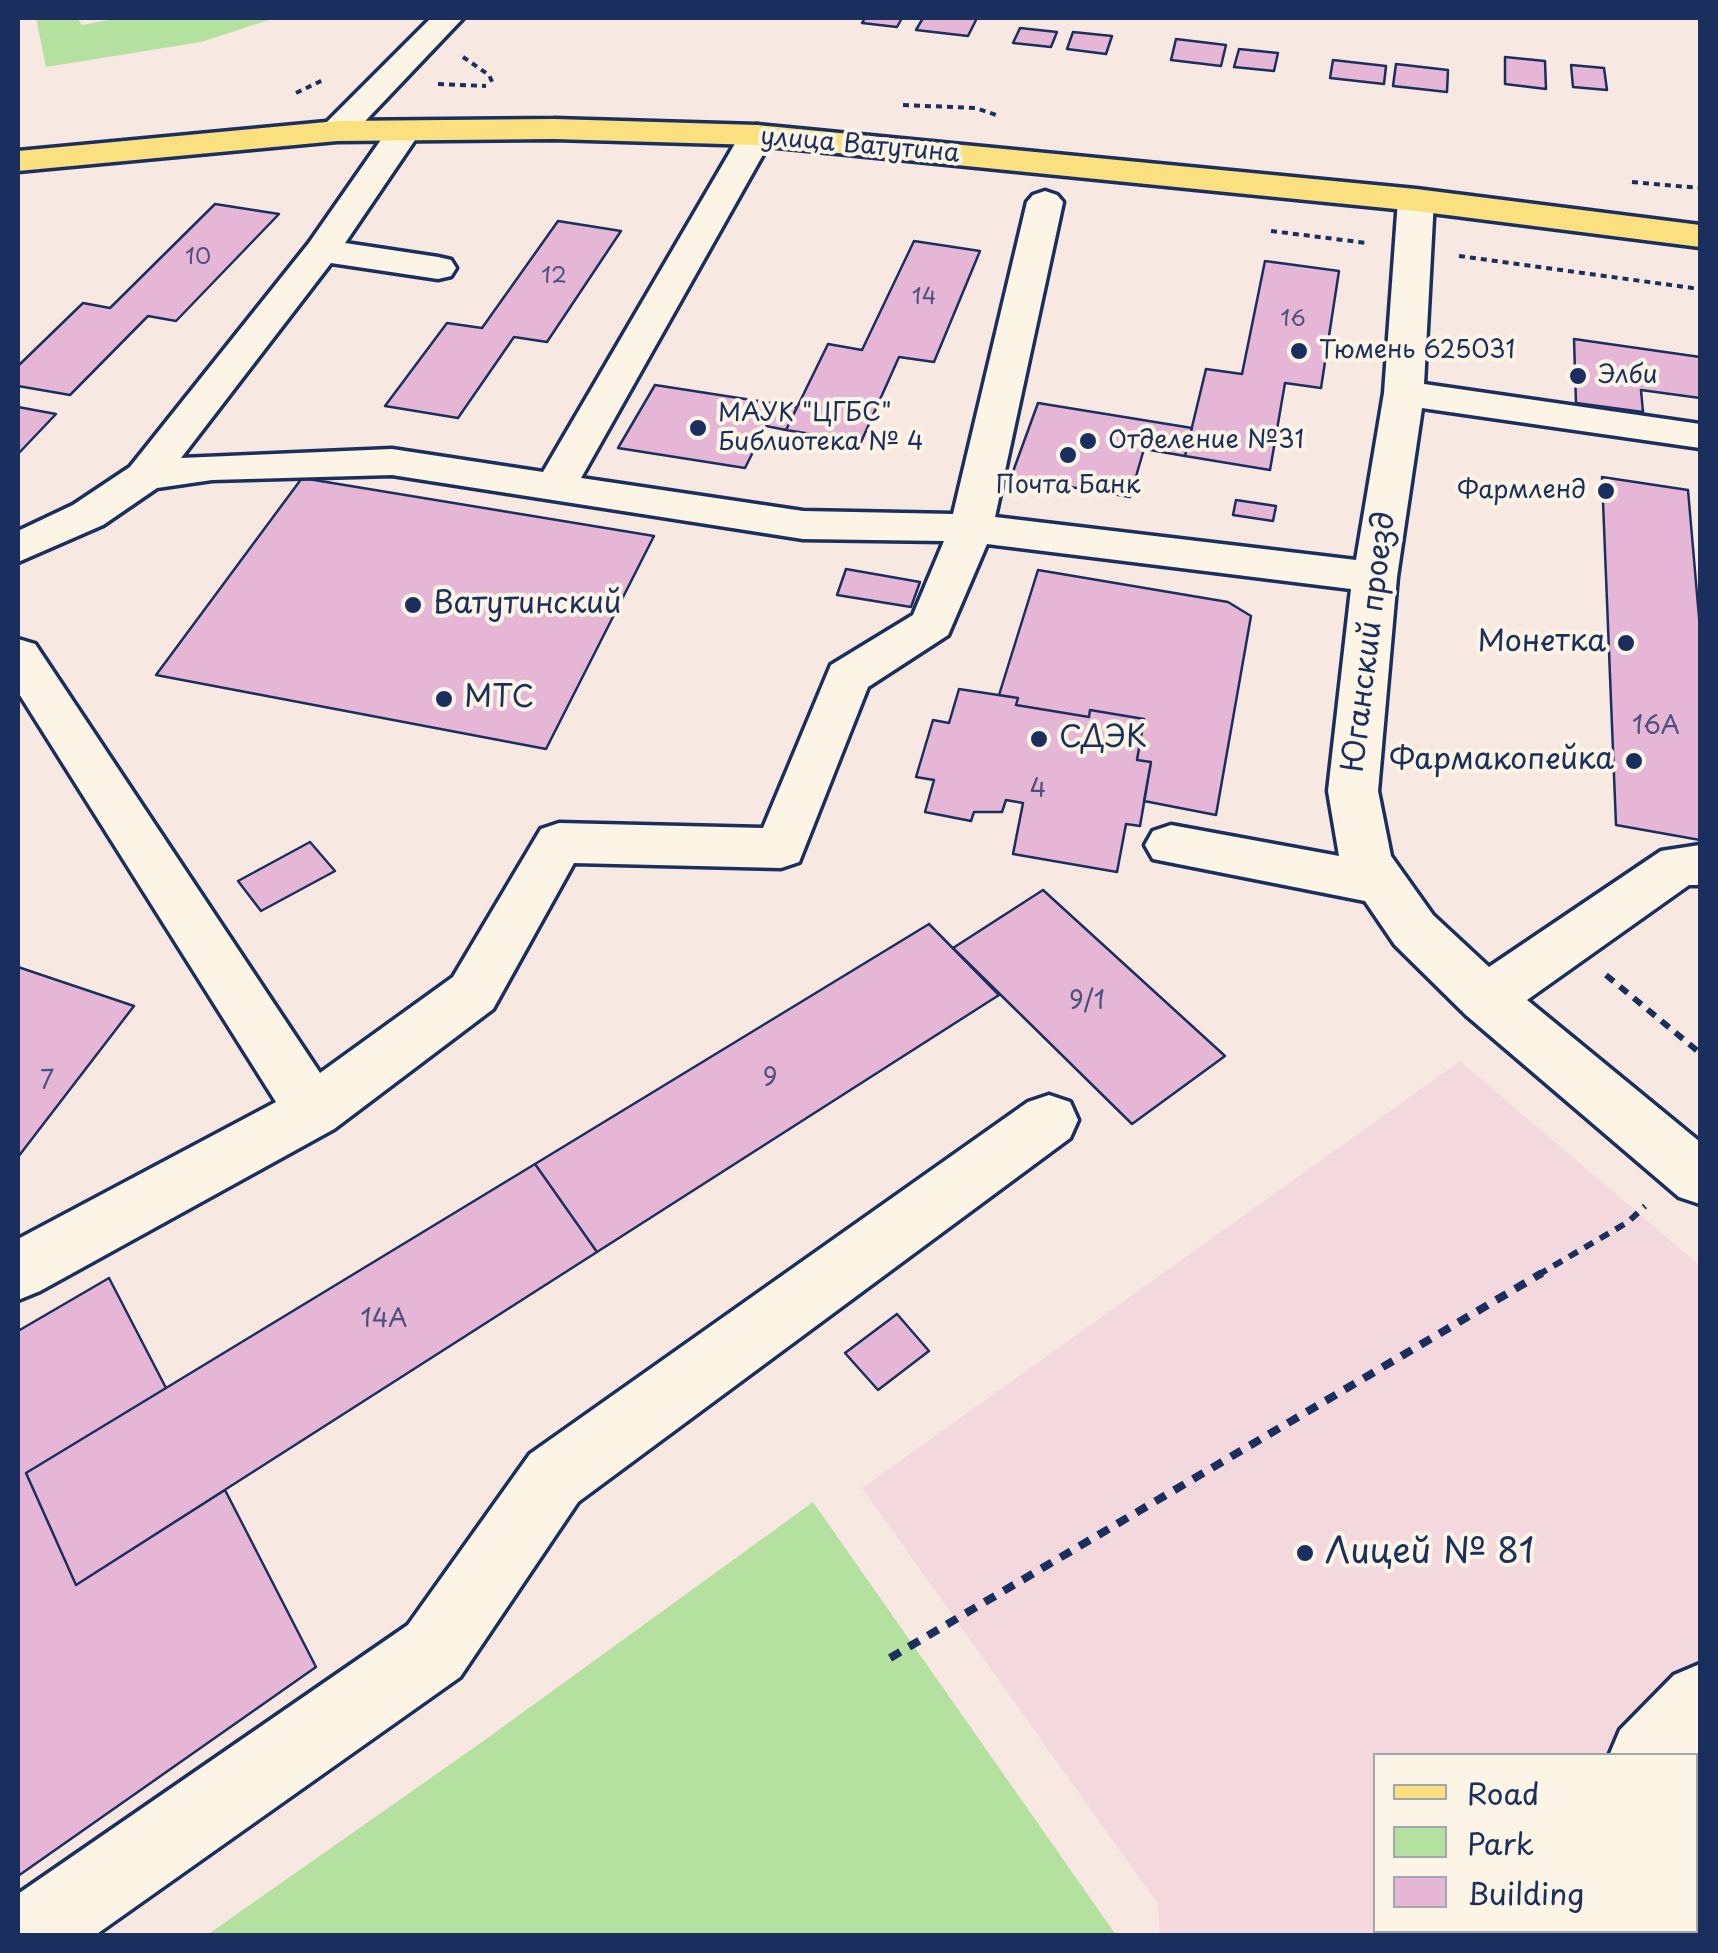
<!DOCTYPE html>
<meta charset="utf-8">
<style>
body{margin:0}
#map{position:relative;width:1718px;height:1953px;overflow:hidden;background:#f8e8e2;font-family:"Playpen Sans",sans-serif}
canvas{display:block}
.frame{position:absolute;inset:0;border:20px solid #1b2f5e;pointer-events:none}
.legend{position:absolute;left:1373px;top:1753px;width:325px;height:180px;box-sizing:border-box;background:#fcf5e5;border:2px solid #a2a6af;margin:0;padding:12px 18px;list-style:none;font-size:30px;color:#1b2f5e}
.legend li{display:flex;align-items:center;gap:20px;height:50px}
.legend b{width:50px;border:2px solid #a2a6af}
</style>
<div id="map">
<canvas width="1718" height="1953"></canvas>
<div class="frame"></div>
<ul class="legend">
<li><b style="height:12px;background:#fbe080"></b>Road</li>
<li><b style="height:28px;background:#b4e19f"></b>Park</li>
<li><b style="height:28px;background:#e6b6d6"></b>Building</li>
</ul>
</div>
<script>
const context = document.querySelector('canvas').getContext('2d');
context.lineJoin = 'round';
function fill(path, color) { context.fillStyle = color; context.fill(path, 'evenodd'); }
const toPath = rows => new Path2D(rows.map(r => 'M' + r).join(''));
function stroke(path, color, width, dash) { context.strokeStyle = color; context.lineWidth = width; context.lineCap = dash ? 'butt' : 'round'; context.setLineDash(dash || []); context.stroke(path); }
function write(font, color, halo, rows, align = 'center') {
  context.font = font + ' "Playpen Sans",sans-serif'; context.lineWidth = 8; context.setLineDash([]); context.textBaseline = 'middle'; context.strokeStyle = halo; context.fillStyle = color; for (const [text, x, y, turn = 0] of rows) {
    context.save(); context.translate(x, y); context.rotate((+turn || 0) * Math.PI / 180); context.textAlign = isNaN(turn) ? turn : align; if (halo) context.strokeText(text, 0, 0); context.fillText(text, 0, 0); context.restore();
  }
}
const built = toPath([
 [1460,1061,1700,1266,1700,1935,1160,1935,1158,1904,862,1488],
 [1376,1756,1696,1756,1696,1930,1376,1930]
]);
const green = toPath([
 [36,18,77,18,82,25,120,18,275,18,201,42,46,67],
 [813,1502,1116,1935,207,1935,482,1742]
]);
const building = toPath([
 [865,18,902,18,897,27,862,23,865,18],
 [923,18,977,18,968,36,916,30,923,18],
 [1020,28,1057,32,1051,47,1013,43,1020,28],
 [1073,32,1112,36,1106,54,1067,49,1073,32],
 [1176,39,1226,45,1221,66,1171,60,1176,39],
 [1239,49,1278,53,1274,71,1234,67,1239,49],
 [1505,57,1545,61,1546,89,1505,84,1505,57],
 [1333,60,1386,66,1384,84,1330,78,1333,60],
 [1396,64,1448,70,1447,92,1393,86,1396,64],
 [1571,65,1604,68,1607,90,1573,87,1571,65],
 [215,204,279,214,176,321,148,316,70,395,18,386,18,366,83,303,110,308,215,204],
 [558,221,621,231,547,342,514,337,458,418,385,406,447,323,482,328,558,221],
 [914,241,980,251,934,362,899,357,861,442,786,430,828,344,862,350,914,241],
 [1265,261,1339,271,1321,388,1285,383,1270,470,1185,456,1206,369,1242,374,1265,261],
 [1574,339,1700,357,1700,398,1641,390,1643,412,1576,403,1574,339],
 [655,385,797,407,786,430,766,426,745,468,618,448,655,385],
 [1038,403,1192,428,1185,456,1144,449,1130,497,1011,477,1038,403],
 [18,407,56,414,18,454,18,407],
 [1602,477,1688,490,1700,629,1700,840,1616,825,1602,477],
 [302,478,654,536,546,749,156,675,302,478],
 [1236,500,1276,506,1273,521,1233,515,1236,500],
 [846,569,920,582,911,607,837,595,846,569],
 [1038,570,1228,602,1251,616,1216,815,1144,801,1151,762,1137,760,1144,719,1090,710,1089,717,1016,705,1018,698,999,695,1038,570],
 [959,689,1018,698,1016,705,1089,717,1090,710,1144,719,1137,760,1151,762,1140,826,1126,824,1117,872,1013,854,1023,803,1006,800,1002,812,974,812,971,821,925,812,934,780,916,777,933,720,949,723,959,689],
 [310,842,335,871,261,911,238,881,310,842],
 [1043,890,1225,1056,1132,1124,953,948,1043,890],
 [929,924,999,995,597,1252,535,1164,929,924],
 [18,967,134,1006,18,1157,18,967],
 [535,1164,597,1252,76,1585,26,1473,535,1164],
 [109,1278,166,1388,26,1473,76,1585,225,1490,316,1667,18,1876,18,1331,109,1278],
 [897,1314,929,1351,878,1390,845,1353,897,1314]
]);
const pathFar2 = toPath([
 [463,57,489,75,494,86],
 [438,84,486,86],
 [296,93,325,79],
 [903,105,976,108,999,116],
 [1632,182,1700,188],
 [1271,231,1367,243],
 [1459,256,1700,289]
]);
const pathFar1 = toPath([
 [1606,975,1700,1053],
 [1538,1275,1628,1222,1645,1206]
]);
const path = toPath([
 [890,1658,1542,1273]
]);
const minor = toPath([
 [431,18,463,18,349,138,325,138,320,131,325,124,431,18],
 [404,121,416,124,421,131,345,243,438,257,451,260,456,268,451,276,438,279,331,263,181,458,392,449,543,472,740,135,745,128,757,125,769,128,774,135,581,478,803,511,953,514,1027,202,1033,195,1045,191,1057,195,1063,202,995,517,1356,560,1384,393,1398,200,1404,193,1428,193,1434,200,1424,384,1700,424,1700,448,1422,408,1397,577,1378,791,1391,856,1433,915,1489,967,1661,851,1700,845,1700,885,1689,885,1527,1000,1700,1142,1700,1204,1679,1197,1466,1015,1395,945,1365,901,1153,859,1145,845,1153,831,1171,825,1339,856,1328,791,1351,589,987,544,948,635,868,687,799,862,781,868,574,863,493,1009,334,1129,40,1291,18,1300,18,1239,276,1102,18,692,18,639,35,644,320,1073,453,977,541,829,559,823,763,828,831,665,913,615,944,541,803,539,392,475,212,480,157,488,103,525,18,562,18,531,73,505,130,467,309,243,392,124,404,121],
 [1049,1095,1070,1102,1078,1120,1070,1138,578,1502,460,1677,94,1936,18,1936,18,1894,408,1625,530,1454,1028,1102,1049,1095],
 [1700,1664,1700,1753,1696,1759,1609,1756,1620,1730,1674,1675,1700,1664],
 [1428,1930,1509,1930,1507,1936,1425,1936,1428,1930]
]);
const major = toPath([
 [554,119,757,125,1416,189,1700,225,1700,247,1416,211,757,145,554,139,337,141,18,171,18,151,337,121,554,119]
]);
const markers = [
 [1299,351,10,"#1b2f5e"],
 [1578,376,10,"#1b2f5e"],
 [698,428,10,"#1b2f5e"],
 [1088,441,10,"#1b2f5e"],
 [1068,455,10,"#1b2f5e"],
 [1606,491,10,"#1b2f5e"],
 [413,605,10,"#1b2f5e"],
 [1626,643,10,"#1b2f5e"],
 [444,699,10,"#1b2f5e"],
 [1039,739,10,"#1b2f5e"],
 [1634,761,10,"#1b2f5e"],
 [1305,1553,10,"#1b2f5e"]
];
const farNumbernames = [
 ["10",198,258],
 ["12",554,277],
 ["14",924,298],
 ["16",1293,320]
];
const farStreetnames = [
 ["улица Ватутина",860,146,5]
];
const farPoinames = [
 ["Тюмень 625031",1319,351],
 ["Элби",1598,376],
 ["МАУК \"ЦГБС\"",718,414],
 ["Библиотека № 4",718,443],
 ["Отделение №31",1108,441],
 ["Почта Банк",1068,486,"center"],
 ["Фармленд",1586,491,"right"]
];
const numberNames = [
 ["16А",1656,727],
 ["4",1038,790],
 ["9/1",1087,1002],
 ["9",770,1079],
 ["7",47,1082],
 ["14А",384,1320]
];
const poiNames = [
 ["Ватутинский",433,605],
 ["Монетка",1606,643,"right"],
 ["МТС",464,699],
 ["СДЭК",1059,739],
 ["Фармакопейка",1614,761,"right"]
];
const streetNames = [
 ["Юганский проезд",1370,642,-83]
];
const nearPoinames = [
 ["Лицей № 81",1325,1553]
];
fill(built, '#f3d9de');
fill(green, '#b4e19f');
fill(building, '#e6b6d6');
stroke(building, '#1b2f5e', 2.5);
stroke(minor, '#1b2f5e', 7);
stroke(major, '#1b2f5e', 7);
stroke(pathFar2, '#1b2f5e', 4, [6, 5]);
stroke(pathFar1, '#1b2f5e', 6, [10, 8]);
stroke(path, '#1b2f5e', 8, [12, 10]);
fill(minor, '#fcf5e5');
fill(major, '#fbe080');
for (const [x, y, r, color] of markers) { const dot = new Path2D(); dot.arc(x, y, r, 0, 2 * Math.PI); context.fillStyle = color; context.fill(dot); stroke(dot, '#fcf5e5', 4); }
write('22px', '#4e517c', null, farNumbernames);
write('25px', '#1b2f5e', '#fcf5e5', farStreetnames);
write('25px', '#1b2f5e', '#fcf5e5', farPoinames, 'left');
write('25px', '#4e517c', null, numberNames);
write('30px', '#1b2f5e', '#fcf5e5', poiNames, 'left');
write('30px', '#1b2f5e', '#fcf5e5', streetNames);
write('35px', '#1b2f5e', '#fcf5e5', nearPoinames, 'left');
</script>
